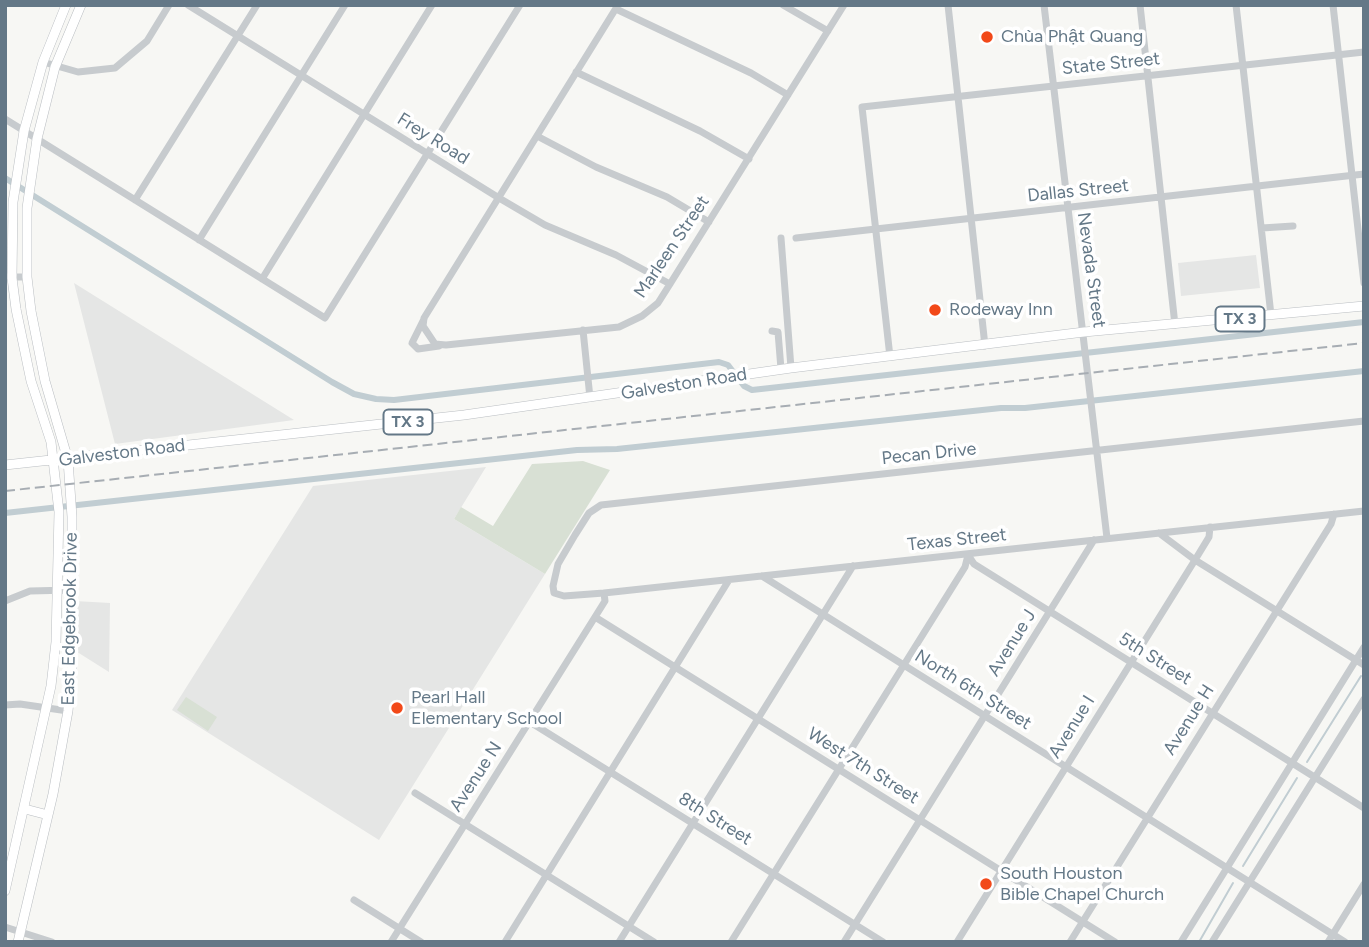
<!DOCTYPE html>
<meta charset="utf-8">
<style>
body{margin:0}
#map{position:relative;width:1369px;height:947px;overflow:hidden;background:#f7f7f4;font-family:Figtree,sans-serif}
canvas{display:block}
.frame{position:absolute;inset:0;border:7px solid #647887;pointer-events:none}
</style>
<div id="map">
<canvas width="1369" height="947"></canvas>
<div class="frame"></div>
</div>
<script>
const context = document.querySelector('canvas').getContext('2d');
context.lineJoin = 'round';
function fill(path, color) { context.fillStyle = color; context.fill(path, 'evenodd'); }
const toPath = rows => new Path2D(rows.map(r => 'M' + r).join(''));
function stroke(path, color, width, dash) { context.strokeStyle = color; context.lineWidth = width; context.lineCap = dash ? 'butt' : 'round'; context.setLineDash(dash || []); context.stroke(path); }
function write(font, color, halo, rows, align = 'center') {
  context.font = font + ' Figtree,sans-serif'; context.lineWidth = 7; context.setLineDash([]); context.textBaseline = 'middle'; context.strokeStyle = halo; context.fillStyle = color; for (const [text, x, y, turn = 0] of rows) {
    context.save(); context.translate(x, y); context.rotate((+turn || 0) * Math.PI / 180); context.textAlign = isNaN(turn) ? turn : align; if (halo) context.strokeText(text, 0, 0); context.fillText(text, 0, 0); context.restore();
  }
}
const built = toPath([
 [1256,255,1260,288,1181,296,1178,263],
 [74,283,294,420,115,444],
 [486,467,454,519,545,574,379,840,172,710,313,486],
 [75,601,110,603,109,672,74,650]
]);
const green = toPath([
 [583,461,610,470,545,574,454,519,461,507,493,526,532,464],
 [186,697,217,717,208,731,177,710]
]);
const stream = toPath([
 [1307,762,1361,676],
 [1243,866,1297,778],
 [1199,942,1233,883]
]);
const canal = toPath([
 [5,178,332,382,354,394,376,399,394,400,719,362,728,365,744,386,752,390,1364,322],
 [5,513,577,450,617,449,1001,408,1025,408,1364,371]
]);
const minor = toPath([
 [188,5,499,198,545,225,616,255,670,284],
 [618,5,424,318,423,326,435,344,446,345,619,327,642,316,658,303,670,284,844,5],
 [783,5,828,31],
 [948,5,985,346],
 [1044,5,1107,538],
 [1140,5,1175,325],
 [1236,5,1271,315],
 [1333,5,1364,283],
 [616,9,751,73,788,95],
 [43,62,78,72,115,68,147,41,169,5],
 [576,72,700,131,749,159],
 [5,119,325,318,520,5],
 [537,136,596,167,667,197,709,222],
 [135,200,257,5],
 [1262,228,1293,226],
 [781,238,791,368],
 [796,238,1364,174],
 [199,240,345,5],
 [5,277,27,277],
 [262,279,432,5],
 [424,319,412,343,418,349,439,346],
 [583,330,590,398],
 [772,331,778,332,781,369],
 [890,357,862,107,1364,52],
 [1364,421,601,505,589,513,575,535,558,564,553,586,554,593,564,596,604,593,1364,511],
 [1159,533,1195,560,1364,665],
 [968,555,974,564,1364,808],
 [762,576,1345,942],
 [5,601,30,591,71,590],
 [595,617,1115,942],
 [5,705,20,704,68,711],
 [530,722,883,942],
 [415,793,654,942],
 [354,900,421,942],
 [5,927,52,942],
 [391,942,595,617,605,601,604,593],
 [505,942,729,580],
 [619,942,853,566],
 [731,942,965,567,968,555],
 [844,942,1094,540],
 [957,942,1195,560,1209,537,1210,527],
 [1070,942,1331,524,1334,514],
 [1181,942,1364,647],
 [1212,942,1364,699],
 [1328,942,1364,884]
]);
const major = toPath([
 [5,465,464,415,791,368,1084,332,1364,306],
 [25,809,48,815],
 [5,891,51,686,56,642,59,512,51,442,31,381,16,309,12,278,13,202,24,131,43,62,66,5],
 [18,942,53,794,68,711,72,670,72,517,68,460,45,381,31,311,27,277,27,208,37,139,55,67,81,5]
]);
const rail = toPath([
 [5,491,1364,343]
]);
const markers = [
 [987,37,7,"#f24919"],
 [935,310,7,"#f24919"],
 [397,708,7,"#f24919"],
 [986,884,7,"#f24919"]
];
const shields = [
 [1240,319,49],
 [408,422,49]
];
const shieldNames = [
 ["TX 3",1240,319],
 ["TX 3",408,422]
];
const poiNames = [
 ["Chùa Phật Quang",1001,37],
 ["Rodeway Inn",949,310],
 ["Pearl Hall",411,698],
 ["Elementary School",411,719],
 ["South Houston",1000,874],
 ["Bible Chapel Church",1000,895]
];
const streetNames = [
 ["State Street",1111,64,-6],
 ["Frey Road",433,139,32],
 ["Dallas Street",1078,191,-6],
 ["Marleen Street",672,247,-56],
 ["Nevada Street",1091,270,82],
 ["Galveston Road",684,384,-9],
 ["Galveston Road",122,453,-7],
 ["Pecan Drive",929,454,-6],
 ["Texas Street",957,540,-6],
 ["East Edgebrook Drive",70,619,-89],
 ["Avenue J",1012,643,-58],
 ["5th Street",1155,659,32],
 ["North 6th Street",973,690,32],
 ["Avenue H",1189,720,-58],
 ["Avenue I",1072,727,-58],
 ["West 7th Street",863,766,32],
 ["Avenue N",476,777,-57],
 ["8th Street",715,819,32]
];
fill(built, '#e5e6e5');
fill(green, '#d8e0d4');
stroke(stream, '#c1cdd2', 2);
stroke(canal, '#c1cdd2', 6);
stroke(major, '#babec2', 10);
stroke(minor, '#c7cbce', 7);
stroke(major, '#fff', 9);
stroke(rail, '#a7adb3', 2, [10, 5]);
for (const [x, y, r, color] of markers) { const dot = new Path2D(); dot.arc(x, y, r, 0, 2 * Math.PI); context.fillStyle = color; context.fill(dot); stroke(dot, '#fff', 2.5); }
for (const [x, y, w] of shields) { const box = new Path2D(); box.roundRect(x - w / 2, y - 12.5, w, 25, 5); context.fillStyle = '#fff'; context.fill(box); stroke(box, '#647887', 2); }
write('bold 16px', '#647887', null, shieldNames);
write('18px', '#647887', '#fff', poiNames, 'left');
write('18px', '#647887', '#fff', streetNames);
</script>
